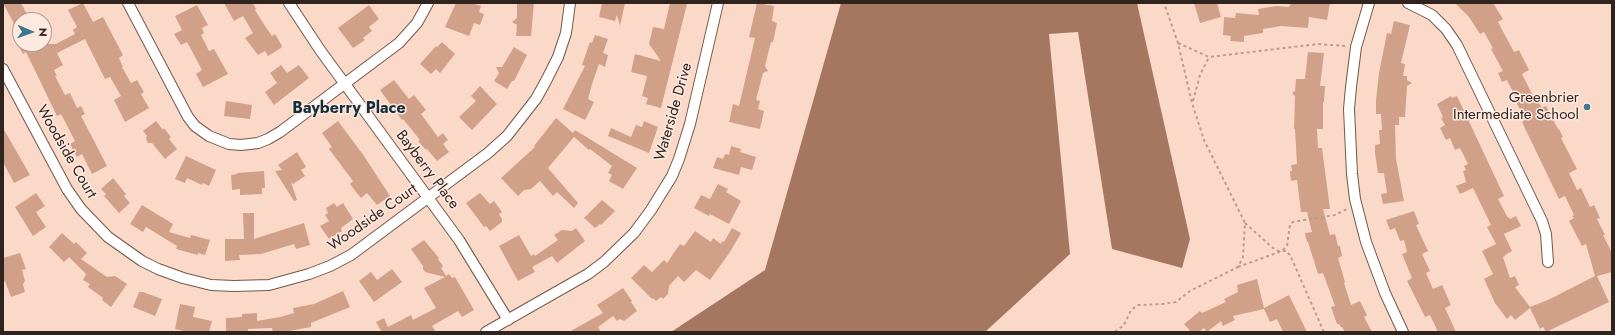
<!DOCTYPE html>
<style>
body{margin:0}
#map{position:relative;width:1615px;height:335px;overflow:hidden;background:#fbd9c9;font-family:Jost,sans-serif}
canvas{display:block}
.frame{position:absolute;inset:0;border:4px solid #30241e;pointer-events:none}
.north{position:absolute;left:12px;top:12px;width:40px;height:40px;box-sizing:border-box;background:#ffeae0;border:1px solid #ac9b92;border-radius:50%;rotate:92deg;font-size:11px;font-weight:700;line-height:16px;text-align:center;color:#30241e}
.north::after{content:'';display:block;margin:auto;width:14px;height:18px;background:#3d7790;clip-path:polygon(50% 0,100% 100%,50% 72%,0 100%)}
</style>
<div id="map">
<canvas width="1615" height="335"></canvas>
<div class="frame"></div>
<div class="north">N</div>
</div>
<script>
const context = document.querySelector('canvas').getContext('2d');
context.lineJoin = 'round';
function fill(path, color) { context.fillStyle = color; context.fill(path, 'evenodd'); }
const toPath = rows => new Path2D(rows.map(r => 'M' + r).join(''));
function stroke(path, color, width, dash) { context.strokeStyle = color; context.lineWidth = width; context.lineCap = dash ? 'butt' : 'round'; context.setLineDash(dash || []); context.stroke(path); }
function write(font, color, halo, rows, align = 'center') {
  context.font = font + ' Jost,sans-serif'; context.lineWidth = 3; context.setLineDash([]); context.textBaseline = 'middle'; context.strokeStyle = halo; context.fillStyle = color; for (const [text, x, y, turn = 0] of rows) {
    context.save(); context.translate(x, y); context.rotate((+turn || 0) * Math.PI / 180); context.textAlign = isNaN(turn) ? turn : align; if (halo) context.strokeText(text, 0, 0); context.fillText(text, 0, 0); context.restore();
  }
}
const water = toPath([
 [841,3,1137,3,1190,239,1182,268,1112,249,1078,32,1049,34,1070,254,985,332,671,332,765,270]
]);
const building = toPath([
 [3,3,21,3,30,20,20,20,20,35],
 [83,3,93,22,103,17,123,55,119,58,123,67,122,67,131,83,137,80,144,92,141,94,149,108,125,122,114,100,121,96,110,77,105,79,85,39,57,53,63,65,54,70,57,76,55,76,65,95,70,93,77,108,81,106,85,114,81,116,107,166,92,174,82,154,77,157,70,144,75,141,61,114,57,116,26,52,23,54,17,44,56,44,75,34,73,30,77,27,68,10],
 [224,3,253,3,256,9,255,10,265,26,272,36,275,34,282,46,281,48,268,56,265,51,258,55,245,38,253,33,243,16,234,21],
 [456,3,472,3,481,6,479,12,484,14,480,25,474,23,469,36,445,27],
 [517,3,534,3,531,36,516,36,517,25,512,22,517,18],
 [602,3,625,3,620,26,617,15,615,21,599,17],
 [670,3,687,4,661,108,646,104,648,98,642,96,647,76,631,72,635,54,661,61,649,44,653,27,664,29],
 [757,3,774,6,772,21,777,23,773,42,771,42,765,66,768,71,763,73,756,100,760,101,758,109,764,111,760,129,729,122,733,104,739,106,755,38,749,37],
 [1194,3,1217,3,1221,17,1200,23],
 [1291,3,1330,3,1327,20,1309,17,1308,28,1281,26,1263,29,1263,33,1244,36,1244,42,1230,41,1231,36,1223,35,1224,17,1235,18,1236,13,1259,15,1258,9,1276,6,1289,7],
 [1455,3,1493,3,1503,19,1498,22,1514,52,1519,50,1529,70,1522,74,1536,102,1538,101,1542,108,1546,106,1558,129,1559,129,1563,137,1561,138,1577,169,1569,173,1577,190,1581,188,1590,207,1594,205,1600,218,1597,219,1605,235,1603,235,1612,253,1612,272,1597,276,1609,302,1546,332,1543,327,1540,329,1530,308,1515,320,1511,315,1507,319,1495,303,1484,279,1493,274,1482,251,1496,244,1487,227,1491,225,1473,188,1460,194,1456,186,1466,182,1463,171,1466,170,1464,166,1468,164,1460,148,1455,150,1450,138,1446,140,1440,128,1445,125,1441,118,1443,117,1437,104,1451,96,1452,98,1457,96,1504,196,1498,199,1508,218,1509,217,1510,219,1516,216,1521,226,1504,234,1512,251,1505,255,1505,256,1503,257,1510,278,1515,276,1519,285,1515,287,1530,307,1550,299,1595,276,1586,244,1582,246,1569,221,1574,218,1572,216,1574,215,1565,196,1559,199,1522,122,1526,119,1514,99,1516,98,1507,80,1502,82,1498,73,1503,71,1491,49,1493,48,1484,32,1480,34,1469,17],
 [197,5,208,25,202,28,204,33,201,35,209,51,214,49,228,74,203,87,196,74,202,70,187,42,181,45,174,34,182,30,175,16],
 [369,5,379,19,369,27,372,31,363,38,365,40,353,48,338,28],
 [1394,21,1410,25,1401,63,1405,64,1403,76,1407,76,1407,80,1412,83,1407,86,1405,117,1399,117,1399,125,1395,125,1396,159,1404,201,1383,204,1381,194,1387,193,1384,173,1378,173,1375,153,1375,145,1380,144,1379,130,1382,130,1381,114,1376,114,1376,100,1379,73,1387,33,1391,34],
 [595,35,608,39,603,53,608,55,605,67,599,64,592,84,588,99,594,102,585,120,563,109,585,66,582,65,590,42,592,43],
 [442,42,455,54,440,73,436,69,431,74,420,64,436,46,437,47],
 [514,47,527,55,514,81,512,81,507,89,494,81,499,73,496,67,502,67],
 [1308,52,1324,53,1320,86,1325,86,1324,102,1323,102,1323,129,1317,129,1318,148,1322,148,1330,209,1323,209,1330,235,1335,234,1338,246,1340,246,1342,256,1338,258,1345,282,1344,283,1351,305,1360,301,1367,315,1364,317,1372,332,1345,332,1342,327,1341,327,1339,324,1337,324,1331,307,1335,306,1323,273,1318,274,1308,242,1307,242,1305,233,1312,232,1307,212,1301,212,1297,180,1291,181,1290,171,1292,171,1291,165,1297,164,1295,129,1294,129,1295,96,1292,93,1295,91,1296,79,1305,79],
 [281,65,287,73,299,65,309,78,274,105,265,92,277,83,270,73],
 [394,80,409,99,414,95,426,110,421,114,438,137,443,133,448,140,443,144,449,152,437,161,427,149,426,150,418,141,420,140,403,119,402,120,380,90],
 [480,86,497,104,472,130,459,117,476,101,471,96],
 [226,101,252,105,250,119,224,116],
 [556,118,573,133,575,130,637,168,623,189,609,181,612,175,608,173,612,166,590,149,589,150,574,137,548,168,578,203,574,208,557,192,553,196,540,181,531,189,524,190,518,196,501,178,535,147,534,146],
 [156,121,163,130,164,128,171,137,169,139,177,149,165,159,152,143,148,143,146,139,147,136,143,131],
 [338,121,364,156,390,196,377,205,367,193,361,198,356,192,350,184,353,181,329,149,332,147,322,133],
 [644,121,658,127,649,153,608,136,611,128,631,137,636,125,642,127],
 [3,128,30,175,14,183,3,162],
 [731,146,741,149,740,152,756,157,752,170,741,167,739,175,713,168,717,157,723,159,725,154,729,155],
 [297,152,306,167,301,170,305,176,293,184,291,182,297,200,294,201,275,171,282,170,278,165],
 [186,156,216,170,209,186,203,183,202,185,187,178,185,183,175,179],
 [264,171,265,188,262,188,262,194,240,195,240,189,232,190,231,175,237,174,237,173],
 [113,178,126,194,124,196,130,203,119,213,104,196,106,194,101,189],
 [718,184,728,189,726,192,741,201,729,224,710,214,709,216,694,208,701,195,710,199],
 [36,193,45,206,36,212,46,227,33,236,15,207],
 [480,193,490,204,494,201,502,212,499,214,502,219,502,222,490,231,486,226,484,227,466,203],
 [602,200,615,211,601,225,600,224,595,228,584,218],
 [334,203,337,207,343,203,353,219,341,228,342,231,329,239,320,226,329,221,325,215,328,213,326,208],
 [142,205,173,224,169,232,190,238,191,235,210,240,205,255,198,253,198,255,176,249,177,246,146,227,143,232,130,224],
 [1414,211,1419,224,1416,225,1428,251,1422,254,1430,271,1426,273,1433,289,1442,285,1451,305,1445,308,1456,332,1438,332,1430,315,1425,317,1407,281,1412,278,1402,254,1407,252,1404,240,1400,241,1395,228,1390,230,1386,220],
 [243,213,254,213,254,239,304,223,310,245,296,249,294,244,261,254,239,255,240,260,225,261,225,239,244,239],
 [576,228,585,241,557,263,552,256,532,267,535,272,518,281,499,246,519,235,531,256,534,254,535,256,558,240,554,235,562,230,572,231],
 [732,228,741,233,730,252,710,280,696,270,684,282,678,276,669,286,668,294,663,299,661,297,656,301,653,298,652,299,631,278,644,265,652,272,664,260,667,263,680,244,684,246,695,231,711,242,713,238,721,244,722,241,724,242],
 [62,233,74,244,76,242,87,253,81,259,107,277,115,276,127,284,111,307,102,300,103,298,88,287,90,284,83,280,86,274,69,257,64,262,49,247],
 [424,240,439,258,438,259,443,266,441,268,446,276,449,274,452,278,455,277,474,310,462,317,458,311,432,326,436,332,378,332,381,331,376,322,384,318,388,327,411,315,413,320,436,308,424,288,445,277,425,272,423,269,423,266,411,249],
 [20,253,26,269,22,270,25,281,23,284,25,292,11,297,5,281,3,282,3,258],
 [392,269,402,282,374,302,359,281,371,272,377,280],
 [1257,279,1264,308,1289,295,1307,332,1283,332,1277,319,1270,322,1264,309,1233,316,1235,320,1223,326,1221,321,1207,332,1204,328,1199,332,1191,332,1184,324,1200,311,1202,313,1226,302,1224,299,1238,292,1237,285],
 [623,288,632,301,631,302,637,311,624,321,620,319,617,321,613,316,598,327,601,332,569,332,603,313,597,305],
 [343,291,350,307,311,323,311,327,284,332,273,332,272,328,248,329,248,332,226,332,226,318,242,317,242,314,257,313,257,321,280,317,294,313,293,308,314,304],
 [139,292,143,292,162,299,155,316,133,307],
 [180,304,195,307,193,317,212,321,209,332,188,332,175,329]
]);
const path = toPath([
 [1178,43,1209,57,1318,44,1345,46],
 [1193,101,1200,75,1209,57],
 [1245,223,1273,248,1278,251,1286,251,1290,255,1324,332],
 [1238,267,1282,251,1287,246,1290,224,1293,222,1335,215,1347,209],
 [1115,332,1124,325,1131,310,1138,305,1163,304,1176,302,1190,291,1238,267,1243,257,1245,223,1204,140,1192,103,1178,43,1164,3]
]);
const street = toPath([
 [128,3,188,117,195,126,209,136,229,144,241,145,258,143,268,139,280,132,399,43,417,23,428,3],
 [289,3,320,50,459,240,508,320],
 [1369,3,1356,47,1351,87,1349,109,1352,174,1355,199,1366,242,1385,293,1403,332],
 [1408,3,1432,15,1446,29,1457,45,1542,221,1546,234,1548,262],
 [3,69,67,189,81,209,108,237,142,261,158,269,183,278,211,285,234,286,269,285,309,274,330,266,351,255,488,153,507,136,536,99,547,79,558,57,566,33,570,3],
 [486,332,588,274,604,262,634,233,651,210,672,176,679,159,690,124,718,3]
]);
const markers = [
 [1587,107,4,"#3d7790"]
];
const poiNames = [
 ["Greenbrier",1579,98],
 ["Intermediate School",1579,115]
];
const streetNames = [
 ["Waterside Drive",674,112,-74],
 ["Woodside Court",66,152,60],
 ["Bayberry Place",427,170,53],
 ["Woodside Court",373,218,-35]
];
const neighbourhoodNames = [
 ["Bayberry Place",349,109]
];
fill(water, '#a67760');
fill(building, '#d1a088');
stroke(street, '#745749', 12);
stroke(path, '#b89e91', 2, [3, 3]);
stroke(street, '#fff', 10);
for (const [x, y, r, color] of markers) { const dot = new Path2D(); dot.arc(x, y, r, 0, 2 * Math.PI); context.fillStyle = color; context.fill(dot); stroke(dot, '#ffeae0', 1.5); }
write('15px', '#30241e', '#ffeae0', poiNames, 'right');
write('15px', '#30241e', '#ffeae0', streetNames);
write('bold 16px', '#122e3a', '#ffeae0', neighbourhoodNames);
</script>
